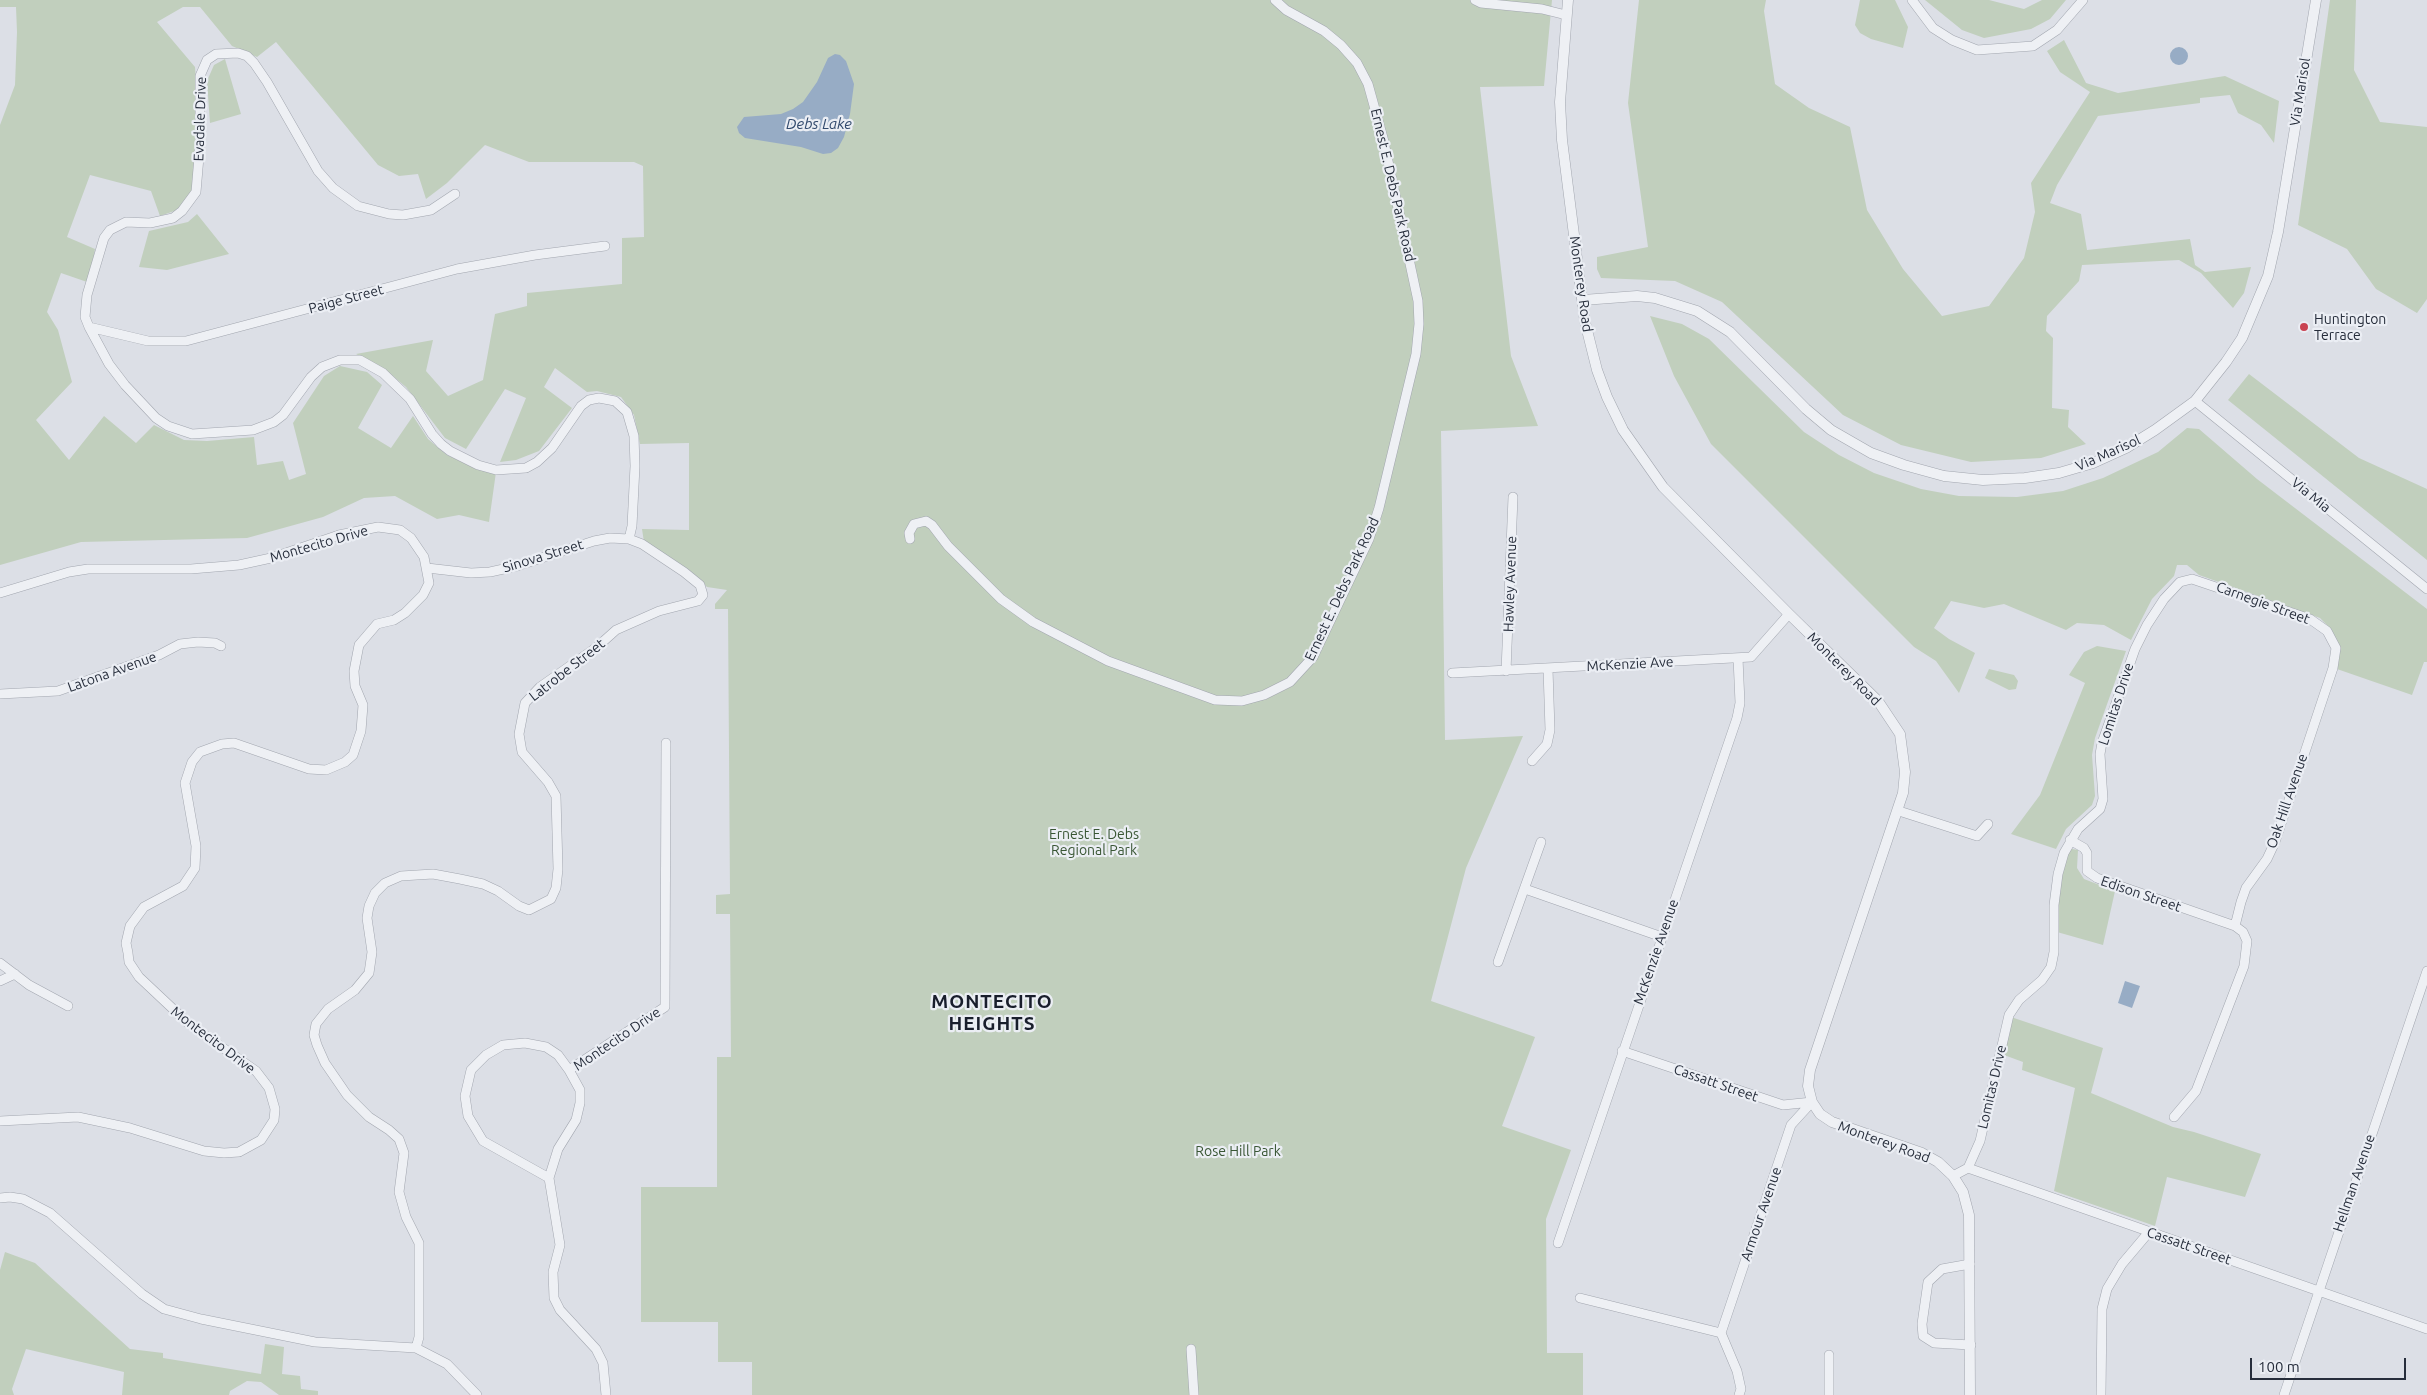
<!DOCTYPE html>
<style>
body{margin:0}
#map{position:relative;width:2427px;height:1395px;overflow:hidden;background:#dcdfe6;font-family:Ubuntu,sans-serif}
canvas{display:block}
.scale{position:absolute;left:2250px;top:1358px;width:156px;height:22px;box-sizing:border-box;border:2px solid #262d3b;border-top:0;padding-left:6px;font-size:15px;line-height:18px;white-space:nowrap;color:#262d3b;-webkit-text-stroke:4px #ebeef4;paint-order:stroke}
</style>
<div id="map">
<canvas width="2427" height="1395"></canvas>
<div class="scale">100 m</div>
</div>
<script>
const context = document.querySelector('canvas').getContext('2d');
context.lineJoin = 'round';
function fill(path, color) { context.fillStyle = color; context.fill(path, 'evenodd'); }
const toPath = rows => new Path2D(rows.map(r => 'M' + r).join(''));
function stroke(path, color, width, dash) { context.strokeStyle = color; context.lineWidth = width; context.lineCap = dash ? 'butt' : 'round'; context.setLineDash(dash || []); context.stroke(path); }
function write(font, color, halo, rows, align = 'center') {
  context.font = font + ' Ubuntu,sans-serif'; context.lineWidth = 4.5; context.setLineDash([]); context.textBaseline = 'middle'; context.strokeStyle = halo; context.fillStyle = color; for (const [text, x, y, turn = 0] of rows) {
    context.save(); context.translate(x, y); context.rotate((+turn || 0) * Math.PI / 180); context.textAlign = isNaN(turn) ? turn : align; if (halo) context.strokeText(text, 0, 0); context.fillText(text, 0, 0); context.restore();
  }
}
const green = toPath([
 [0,0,1552,0,1544,86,1480,87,1511,356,1538,426,1441,431,1445,740,1523,736,1466,868,1431,1001,1535,1037,1502,1126,1571,1150,1546,1219,1547,1353,1583,1353,1583,1395,752,1395,752,1362,718,1362,718,1322,641,1322,641,1187,717,1187,717,1057,731,1057,730,914,716,914,716,895,730,894,728,609,715,609,715,604,727,590,707,587,698,578,644,542,642,529,689,530,689,443,640,444,634,415,621,397,597,391,587,392,555,368,544,387,572,408,539,451,516,460,500,462,526,398,505,389,466,449,445,438,406,387,383,368,356,354,433,340,426,371,448,396,483,380,495,314,527,306,527,293,622,284,622,238,644,237,643,166,634,162,529,162,485,145,447,183,426,199,418,174,399,176,378,165,276,42,257,57,232,46,200,7,183,7,157,22,195,67,197,94,195,163,191,195,180,209,160,216,151,191,90,175,67,237,95,249,90,283,61,273,47,312,58,330,72,382,36,420,69,460,104,416,136,443,154,425,184,440,207,441,254,437,257,465,283,461,289,480,306,474,293,423,324,376,340,366,367,372,382,385,358,428,391,448,413,416,428,439,447,455,479,469,496,472,489,522,459,515,437,519,395,496,364,498,323,517,247,538,81,542,0,565,0,125,15,85,17,32,16,7,0,7],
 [1639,0,1766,0,1764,11,1775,84,1809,108,1850,127,1867,210,1903,269,1942,316,1989,306,2024,258,2035,212,2031,183,2090,92,2060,72,2047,51,2064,40,2086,83,2118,93,2225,76,2279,101,2274,143,2261,125,2238,113,2230,95,2200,98,2200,103,2098,116,2057,185,2050,203,2081,214,2087,250,2190,239,2195,265,2205,272,2251,267,2244,293,2233,308,2201,273,2179,260,2082,265,2079,281,2047,316,2046,331,2053,338,2052,408,2069,410,2068,427,2086,444,2041,458,1971,462,1901,445,1843,415,1722,302,1675,281,1601,278,1597,269,1597,257,1648,247,1628,103],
 [1860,0,1895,0,1908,27,1903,48,1871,39,1860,33,1855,25],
 [1925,0,1989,0,2024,9,2042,0,2066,0,2050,19,2031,29,1984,38,1962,30],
 [2330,0,2356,0,2354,70,2380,122,2427,127,2427,299,2417,313,2376,289,2347,249,2298,225],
 [225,59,241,114,210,123,207,81,214,65],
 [197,214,229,254,167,270,139,267,149,231,188,222],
 [1650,316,1682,324,1709,339,1804,432,1839,455,1874,473,1921,489,1959,496,2017,497,2063,491,2103,478,2158,452,2187,428,2199,429,2257,479,2427,609,2427,662,2424,662,2412,695,2337,669,2339,647,2331,629,2320,618,2199,575,2187,565,2177,565,2174,576,2152,599,2131,640,2104,625,2077,623,2066,630,2004,604,1984,608,1951,601,1934,628,1949,639,1975,653,1959,693,1936,661,1914,647,1711,444,1674,376],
 [2249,374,2359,458,2427,489,2427,560,2228,400],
 [2097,646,2126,651,2095,738,2092,755,2095,796,2092,805,2066,829,2056,849,2011,834,2040,795,2085,683,2069,675,2084,652],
 [1989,669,2014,675,2018,681,2016,689,2009,690,1985,678],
 [2072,849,2078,850,2077,868,2084,879,2115,891,2103,945,2057,932,2056,908,2061,876,2067,852],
 [2011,1017,2103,1048,2091,1093,2173,1127,2194,1132,2261,1154,2245,1197,2167,1177,2155,1226,2054,1191,2075,1088,2022,1070,2023,1062,2004,1055],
 [5,1252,35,1263,130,1349,163,1353,163,1358,261,1374,265,1344,284,1347,282,1374,300,1376,301,1389,318,1391,318,1395,279,1395,261,1382,247,1381,230,1391,229,1395,122,1395,124,1372,26,1349,12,1389,14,1395,0,1395,0,1270]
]);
const water = toPath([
 '2170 56a9 9 0 1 1 18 0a9 9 0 1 1-18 0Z',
 [835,54,840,55,846,61,854,84,850,114,844,137,838,148,831,153,823,154,801,147,745,138,739,133,737,127,744,117,781,114,793,109,803,102,817,82,828,58],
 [2125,981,2140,986,2132,1008,2118,1003]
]);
const minor = toPath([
 [1475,0,1481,3,1542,9,1566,15],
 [1912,0,1933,28,1952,40,1977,50,2033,46,2057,30,2083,0],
 [455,194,431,210,403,215,389,214,358,206,333,188,318,171,267,82,254,63,247,56,238,53,216,54,207,60,200,76,200,145,196,192,182,211,173,218,150,223,126,222,110,230,104,238,87,295,85,317,89,327,109,364,125,385,156,418,168,426,192,434,253,430,274,422,283,415,311,377,322,367,340,360,360,360,383,373,410,399,432,434,441,444,450,451,478,465,496,470,526,468,537,462,552,448,581,406,589,400,599,398,615,401,627,412,634,436,635,466,632,526,629,539],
 [89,327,148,341,186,341,457,269,535,255,605,246],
 [2195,401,2427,589],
 [910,539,909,533,914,524,926,521,932,525,948,546,1001,599,1033,622,1108,661,1215,700,1242,701,1264,695,1290,682,1313,657,1369,539,1379,508,1416,354,1419,324,1418,301,1383,138,1368,84,1357,63,1341,45,1324,31,1286,10,1275,0],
 [0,593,69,572,88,569,191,569,239,565,271,558,339,535,378,527,400,530,411,538,424,557,429,583,423,595,405,613,394,620,377,624,359,645,354,671,355,686,363,705,361,731,353,755,345,762,326,770,309,769,234,743,222,744,200,752,192,762,185,783,196,846,195,868,183,886,144,907,130,926,126,943,128,953,129,962,139,977,189,1024,256,1071,269,1088,275,1109,274,1120,261,1140,239,1152,224,1153,204,1151,130,1128,78,1117,0,1121],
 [1506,671,1513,497],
 [1452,673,1751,657,1789,614],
 [0,694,58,691,159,655,180,644,198,642,215,643,221,646],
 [1532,761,1547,744,1550,730,1548,669],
 [1899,811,1977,836,1988,824],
 [2070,840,2084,848,2087,853,2087,871,2097,878,2235,926],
 [1525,889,1662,937],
 [1498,962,1541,842],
 [0,963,29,985,68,1006],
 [0,981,15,974],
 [1622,1051,1783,1105,1812,1102],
 [1968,1168,1980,1141,2009,1015,2019,1000,2042,980,2051,967,2054,952,2054,905,2058,874,2064,853,2078,829,2100,809,2103,799,2100,754,2102,743,2135,649,2147,625,2164,599,2180,582,2192,579,2310,619,2327,631,2336,648,2333,668,2275,842,2267,859,2246,888,2241,902,2235,926,2243,932,2247,941,2244,966,2196,1091,2174,1117],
 [1953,1176,1968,1168,2427,1329],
 [549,1178,483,1141,468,1116,465,1096,471,1070,486,1055,503,1045,525,1043,546,1047,558,1055,569,1070],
 [0,1198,10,1197,23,1199,50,1213,142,1294,164,1309,201,1319,315,1342,416,1348,447,1364,477,1395],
 [1558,1243,1737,718,1740,703,1738,658],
 [1970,1264,1942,1269,1928,1282,1922,1324,1923,1336,1934,1343,1971,1345],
 [1580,1298,1721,1333],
 [416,1348,419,1337,419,1243,406,1217,399,1192,404,1153,399,1139,389,1130,369,1117,347,1095,325,1063,317,1045,314,1035,316,1024,328,1009,355,990,369,973,372,952,367,918,369,906,375,893,385,883,401,876,433,874,460,879,483,884,498,891,519,906,529,910,551,899,556,888,558,869,556,796,548,782,522,752,519,734,525,703,540,687,597,647,616,630,659,611,698,601,703,595,700,585,684,572,642,544,629,539,610,538,594,541,517,566,490,572,471,573,427,568],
 [1191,1349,1194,1395],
 [1829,1355,1829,1395],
 [606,1395,603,1363,596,1349,560,1310,554,1298,553,1272,560,1245,549,1178,558,1149,576,1120,580,1103,580,1090,569,1070,665,1007,666,743],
 [1739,1395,1741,1389,1737,1371,1721,1333,1791,1125,1812,1102],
 [2101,1395,2102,1309,2107,1289,2122,1264,2149,1232],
 [2284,1395,2427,971]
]);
const tertiary = toPath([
 [1568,0,1560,102,1562,140,1585,322,1597,370,1607,397,1623,430,1663,487,1789,614,1878,701,1900,734,1905,772,1903,793,1810,1070,1808,1086,1812,1102,1820,1114,1832,1122,1922,1153,1938,1162,1953,1176,1963,1192,1969,1215,1970,1395],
 [1583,300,1637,296,1655,298,1697,311,1730,332,1806,409,1831,430,1871,453,1904,465,1944,476,1983,480,2025,478,2059,473,2093,463,2126,448,2155,430,2195,401,2226,362,2242,338,2268,276,2278,232,2316,0]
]);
const markers = [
 [2304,327,5,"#c94352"]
];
const streetNames = [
 ["Via Marisol",2300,92,-81],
 ["Evadale Drive",200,119,-88],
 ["Ernest E. Debs Park Road",1393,185,77],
 ["Monterey Road",1581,284,82],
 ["Paige Street",346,299,-15],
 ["Via Marisol",2108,453,-24],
 ["Via Mia",2311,495,39],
 ["Montecito Drive",319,544,-16],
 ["Sinova Street",543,556,-17],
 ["Hawley Avenue",1510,584,-88],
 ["Ernest E. Debs Park Road",1342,589,-65],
 ["Carnegie Street",2263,603,20],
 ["McKenzie Ave",1630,664,-3],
 ["Monterey Road",1844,669,45],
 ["Latrobe Street",567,670,-38],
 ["Latona Avenue",112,672,-20],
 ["Lomitas Drive",2116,704,-72],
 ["Oak Hill Avenue",2287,801,-71],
 ["Edison Street",2141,894,19],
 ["McKenzie Avenue",1656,952,-71],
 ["Montecito Drive",617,1039,-34],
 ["Montecito Drive",213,1040,37],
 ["Cassatt Street",1716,1083,19],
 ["Lomitas Drive",1992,1087,-77],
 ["Monterey Road",1884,1142,20],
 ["Hellman Avenue",2354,1183,-71],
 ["Armour Avenue",1761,1214,-71],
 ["Cassatt Street",2189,1246,19]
];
const poiNames = [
 ["Huntington",2314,319],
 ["Terrace",2314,335]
];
const parkNames = [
 ["Ernest E. Debs",1094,834],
 ["Regional Park",1094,850],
 ["Rose Hill Park",1238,1151]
];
const waterNames = [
 ["Debs Lake",819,124]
];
const districtNames = [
 ["MONTECITO",992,1002],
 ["HEIGHTS",992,1024]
];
fill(green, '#c1cfbd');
fill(water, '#97acc5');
stroke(minor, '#a2a6af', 10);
stroke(tertiary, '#a2a6af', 11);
stroke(minor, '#eef0f4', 9);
stroke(tertiary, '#eef0f4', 10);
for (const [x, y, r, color] of markers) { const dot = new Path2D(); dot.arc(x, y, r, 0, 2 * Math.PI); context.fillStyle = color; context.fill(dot); stroke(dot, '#ebeef4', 2); }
write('14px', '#262d3b', '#ebeef4', streetNames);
write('14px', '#262d3b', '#ebeef4', poiNames, 'left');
write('14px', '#395634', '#ebeef4', parkNames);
write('italic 15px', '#324a6d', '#ebeef4', waterNames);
context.letterSpacing = '1px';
write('bold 19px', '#191e2c', '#ebeef4', districtNames);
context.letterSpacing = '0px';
</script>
